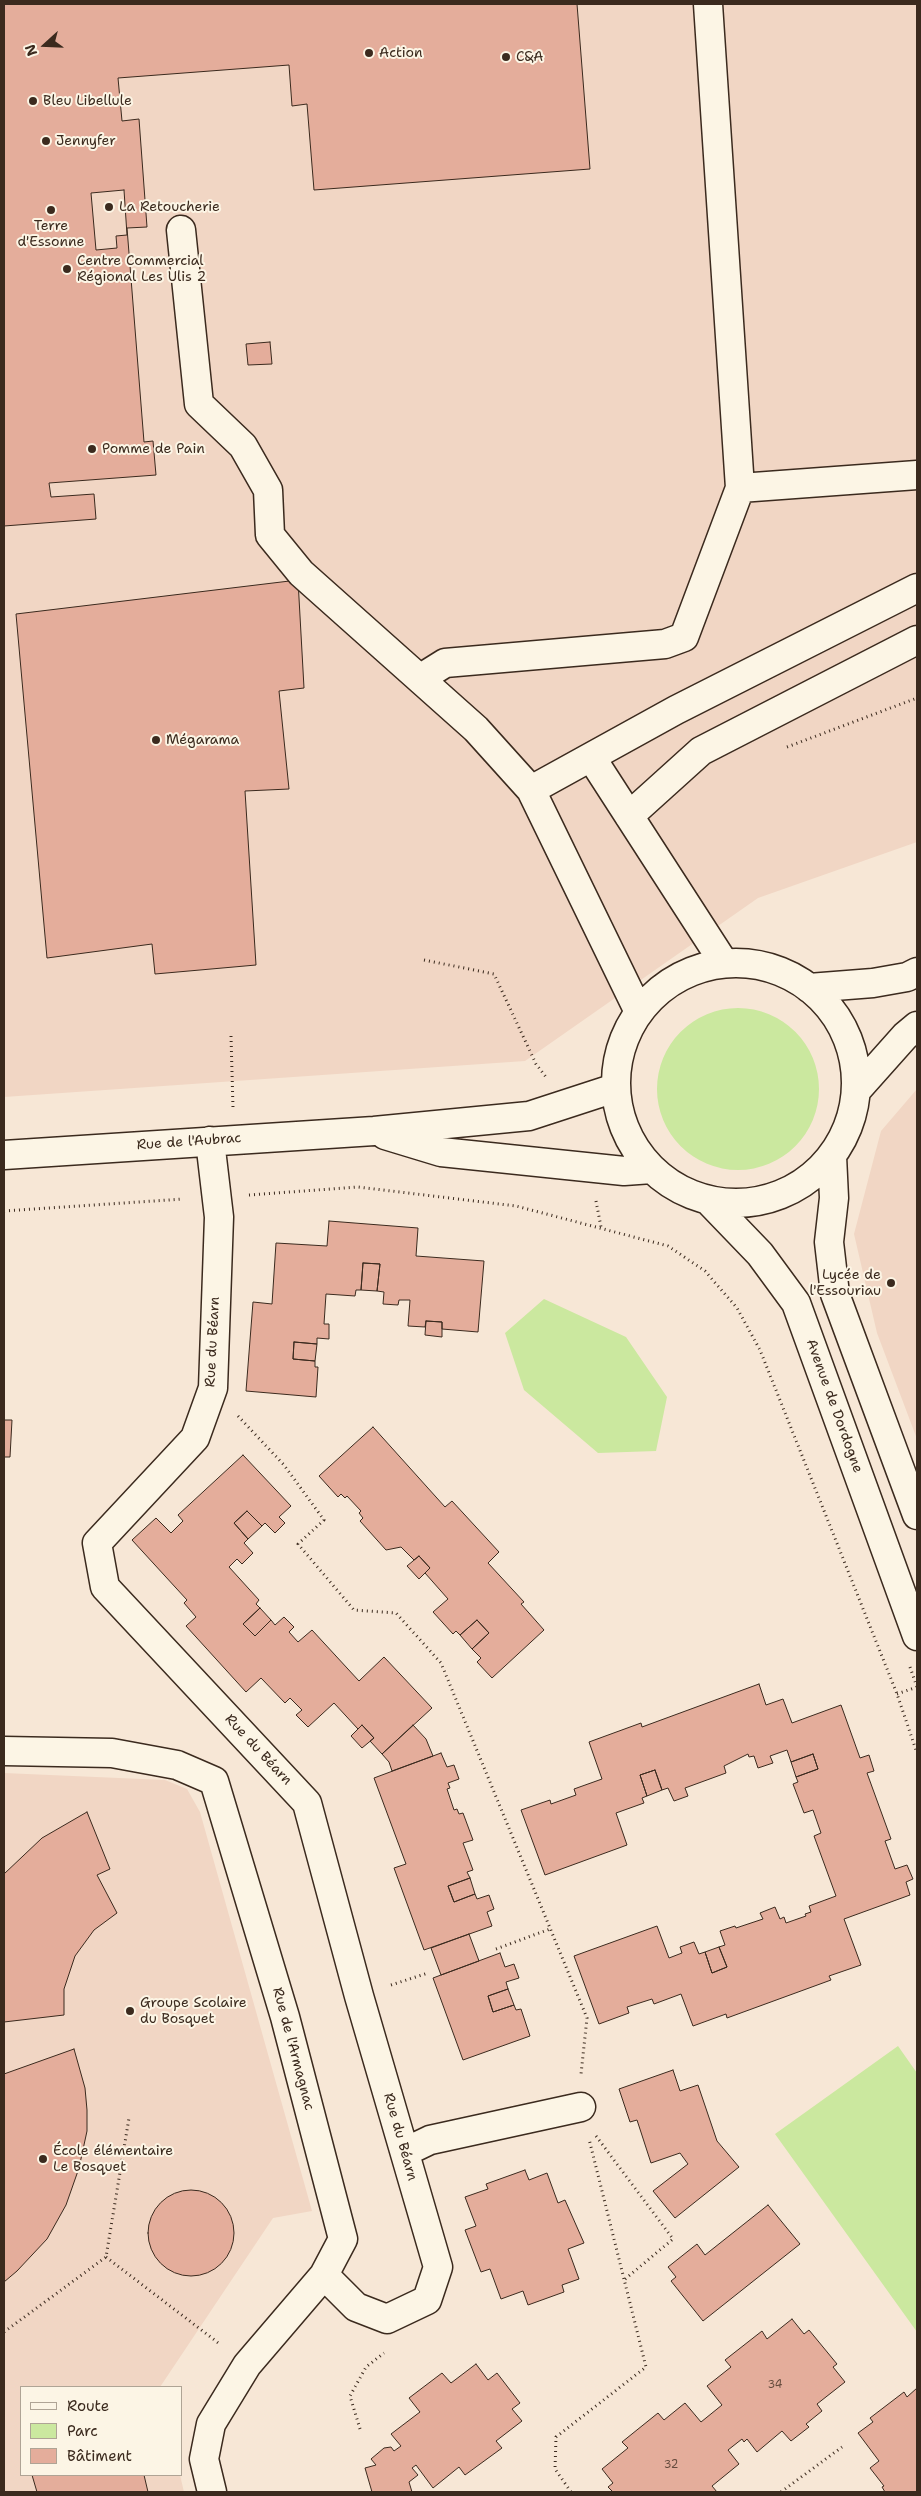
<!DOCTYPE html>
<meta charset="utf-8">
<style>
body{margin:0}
#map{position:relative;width:921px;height:2496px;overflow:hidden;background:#f7e7d6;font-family:"Shantell Sans",sans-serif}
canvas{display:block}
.frame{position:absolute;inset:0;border:5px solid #3b2a1e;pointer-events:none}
.legend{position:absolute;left:20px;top:2386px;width:162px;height:90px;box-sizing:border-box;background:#fcf5e5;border:1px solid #afa495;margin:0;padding:6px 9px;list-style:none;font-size:15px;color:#3b2a1e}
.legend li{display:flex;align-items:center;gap:10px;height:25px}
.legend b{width:25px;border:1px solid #afa495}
.north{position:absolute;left:20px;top:20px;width:50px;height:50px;-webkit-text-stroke:4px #fcf5e5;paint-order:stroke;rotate:250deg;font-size:14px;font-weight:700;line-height:20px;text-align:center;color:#3b2a1e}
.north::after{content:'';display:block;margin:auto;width:18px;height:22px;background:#3b2a1e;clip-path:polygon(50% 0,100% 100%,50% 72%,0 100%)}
</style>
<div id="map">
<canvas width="921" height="2496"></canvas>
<div class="frame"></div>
<ul class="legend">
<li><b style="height:6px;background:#fcf5e5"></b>Route</li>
<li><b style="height:14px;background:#cbe89f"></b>Parc</li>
<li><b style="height:14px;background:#e4ad9b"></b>Bâtiment</li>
</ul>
<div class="north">N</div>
</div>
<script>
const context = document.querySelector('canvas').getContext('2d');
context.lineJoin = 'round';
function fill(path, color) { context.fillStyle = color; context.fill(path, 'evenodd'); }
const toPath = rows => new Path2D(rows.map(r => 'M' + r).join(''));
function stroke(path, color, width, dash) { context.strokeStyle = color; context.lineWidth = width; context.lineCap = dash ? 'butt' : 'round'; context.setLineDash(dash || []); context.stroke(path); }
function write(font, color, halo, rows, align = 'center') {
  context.font = font + ' "Shantell Sans",sans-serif'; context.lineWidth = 4; context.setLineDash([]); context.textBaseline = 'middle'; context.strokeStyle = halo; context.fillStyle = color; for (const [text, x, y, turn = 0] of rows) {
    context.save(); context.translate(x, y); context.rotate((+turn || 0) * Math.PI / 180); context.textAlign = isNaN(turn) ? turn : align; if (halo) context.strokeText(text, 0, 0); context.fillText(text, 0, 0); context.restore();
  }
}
const built = toPath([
 [4,4,917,4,917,842,758,898,525,1061,4,1097],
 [917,1089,917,1439,877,1333,854,1234,881,1131],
 [4,1773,165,1780,187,1789,200,1812,312,2211,273,2218,160,2387,21,2387,21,2475,180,2475,184,2492,4,2492]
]);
const green = toPath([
 '657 1089a81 81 0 1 1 162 0a81 81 0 1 1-162 0Z',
 [544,1299,626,1337,667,1397,656,1451,598,1453,524,1390,505,1333],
 [898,2046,917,2073,917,2332,775,2134]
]);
const building = toPath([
 [4,4,577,4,590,169,314,190,307,104,292,106,289,65,118,78,122,121,139,119,147,227,127,228,144,442,153,441,156,475,49,483,51,497,94,494,96,519,4,526,4,4],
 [124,190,127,235,116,236,117,248,96,250,91,193,124,190],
 [270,342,272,364,248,365,246,344,270,342],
 [298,580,304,688,279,691,289,789,245,791,256,965,155,974,152,944,47,958,16,614,298,580],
 [329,1221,418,1228,416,1256,484,1261,478,1332,442,1329,442,1322,426,1321,425,1327,408,1326,410,1300,399,1300,398,1305,383,1304,384,1292,377,1291,380,1264,363,1263,361,1290,356,1290,355,1296,326,1294,324,1324,329,1324,329,1339,317,1338,317,1344,294,1342,293,1359,315,1361,315,1367,318,1367,316,1397,246,1391,253,1302,272,1304,276,1243,327,1246,329,1221],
 [363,1263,380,1264,377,1291,361,1290,363,1263],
 [426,1321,442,1322,442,1337,425,1335,426,1321],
 [294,1342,317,1344,315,1361,293,1359,294,1342],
 [4,1420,12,1420,10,1457,4,1457,4,1420],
 [373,1427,445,1507,452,1501,499,1552,488,1563,524,1602,521,1604,544,1630,492,1678,477,1662,481,1658,472,1649,489,1633,477,1620,460,1635,456,1631,453,1634,433,1612,448,1599,425,1573,430,1568,419,1556,414,1560,401,1547,386,1550,360,1521,363,1518,359,1513,361,1511,347,1496,345,1498,341,1494,338,1497,319,1476,373,1427],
 [243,1455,291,1506,279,1517,285,1523,275,1533,265,1523,262,1526,247,1511,234,1523,248,1539,244,1543,253,1553,242,1564,237,1559,229,1567,259,1600,256,1604,260,1608,243,1624,255,1636,271,1620,275,1625,284,1617,294,1627,289,1632,298,1642,312,1630,359,1681,384,1657,432,1708,382,1754,370,1741,374,1738,362,1725,358,1729,334,1703,308,1727,296,1715,302,1710,290,1698,285,1703,261,1678,246,1692,186,1626,196,1617,184,1603,187,1600,132,1540,156,1518,171,1533,183,1521,178,1515,243,1455],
 [247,1511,262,1526,248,1539,234,1523,247,1511],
 [419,1556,430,1568,419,1579,407,1566,419,1556],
 [260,1608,271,1620,255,1636,243,1624,260,1608],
 [477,1620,489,1633,472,1649,460,1635,477,1620],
 [759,1684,766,1705,783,1699,792,1723,841,1705,860,1758,869,1755,874,1771,867,1773,891,1839,885,1841,895,1869,907,1865,913,1879,906,1882,910,1895,844,1919,861,1965,829,1976,831,1980,727,2018,726,2014,693,2026,681,1994,654,2004,652,1999,627,2007,629,2013,599,2024,574,1956,657,1926,669,1958,682,1953,680,1947,694,1942,699,1954,705,1952,712,1973,727,1967,719,1947,725,1945,720,1931,735,1926,736,1928,763,1919,760,1913,775,1907,780,1919,784,1917,786,1923,806,1916,805,1914,811,1912,809,1906,836,1896,814,1836,821,1833,813,1810,804,1813,793,1784,798,1782,796,1777,818,1769,813,1754,791,1762,787,1750,770,1756,773,1763,758,1768,754,1756,749,1757,748,1754,724,1766,726,1773,685,1788,688,1796,674,1801,668,1788,662,1790,655,1770,640,1775,647,1796,642,1798,644,1803,616,1813,627,1845,545,1875,521,1810,550,1800,551,1804,576,1795,574,1789,602,1779,589,1742,641,1723,642,1727,759,1684],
 [362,1725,374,1738,362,1748,351,1736,362,1725],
 [413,1725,426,1739,433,1756,392,1771,389,1762,382,1754,413,1725],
 [441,1753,447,1767,454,1765,459,1779,448,1783,450,1788,447,1789,454,1810,457,1809,459,1814,463,1813,473,1840,463,1843,473,1870,467,1872,470,1878,448,1886,454,1902,475,1894,477,1899,489,1895,494,1909,487,1912,492,1926,424,1950,394,1868,406,1864,374,1778,441,1753],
 [813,1754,818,1769,796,1777,791,1762,813,1754],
 [655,1770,662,1790,647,1796,640,1775,655,1770],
 [87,1812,110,1869,97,1875,117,1913,94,1930,75,1956,64,1989,64,2015,4,2022,4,1874,42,1838,87,1812],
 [470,1878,475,1894,454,1902,448,1886,470,1878],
 [469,1934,479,1961,441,1975,431,1948,469,1934],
 [719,1947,727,1967,712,1973,705,1952,719,1947],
 [500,1953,505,1967,514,1964,519,1978,506,1982,508,1989,488,1996,493,2012,514,2005,516,2010,521,2009,530,2036,463,2060,433,1978,500,1953],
 [508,1989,514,2005,493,2012,488,1996,508,1989],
 [74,2049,85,2088,87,2110,87,2131,79,2168,66,2205,47,2239,17,2271,4,2282,4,2074,74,2049],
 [673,2070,680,2091,698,2085,717,2141,739,2167,675,2218,653,2191,688,2164,680,2153,651,2163,637,2120,630,2122,619,2089,673,2070],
 [525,2170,529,2180,547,2173,558,2203,565,2200,584,2243,568,2249,579,2279,562,2285,564,2292,528,2305,523,2291,501,2299,490,2269,481,2272,465,2230,476,2226,465,2197,488,2189,486,2184,525,2170],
 '148 2233a43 43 0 1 1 86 0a43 43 0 1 1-86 0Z',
 [768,2205,800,2244,703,2321,671,2281,676,2277,668,2267,697,2244,705,2255,768,2205],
 [792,2319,804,2334,809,2330,837,2364,833,2367,845,2382,817,2404,822,2411,806,2424,809,2427,791,2441,782,2431,757,2452,747,2439,744,2442,742,2439,728,2450,739,2464,712,2486,717,2492,613,2492,608,2487,613,2483,602,2469,628,2448,622,2442,658,2413,664,2420,685,2403,701,2422,722,2405,707,2386,731,2367,725,2360,762,2331,767,2339,792,2319],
 [476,2364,488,2380,497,2373,520,2403,512,2409,522,2421,496,2441,502,2448,465,2475,459,2467,433,2488,416,2465,412,2468,418,2475,409,2482,412,2492,372,2492,365,2468,376,2465,371,2459,384,2448,391,2447,394,2451,401,2446,391,2434,420,2412,409,2398,442,2373,451,2383,476,2364],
 [917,2388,917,2492,885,2492,882,2487,884,2486,870,2468,879,2461,858,2433,873,2422,870,2418,904,2392,907,2397,917,2388],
 [32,2475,144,2475,148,2492,37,2492,32,2475]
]);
const path = toPath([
 [787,747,917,698],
 [424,960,494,974,536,1064,546,1077],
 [231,1036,233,1108],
 [249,1195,358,1187,516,1206,668,1246,705,1271,737,1308,760,1350,897,1694,917,1753],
 [596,1201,601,1227],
 [4,1211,183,1199],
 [238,1416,284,1465,324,1520,298,1544,354,1610,396,1613,441,1663,587,2018,581,2074],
 [910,1667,917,1687],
 [897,1694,917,1687],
 [496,1949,550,1929],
 [391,1985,428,1973],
 [596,2136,673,2239,624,2280],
 [106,2257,221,2345],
 [4,2332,106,2257,129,2118],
 [360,2429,350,2396,366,2367,384,2353],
 [571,2492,555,2469,556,2437,646,2367,589,2139],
 [781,2492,842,2447]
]);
const minor = toPath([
 [181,230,199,404,243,446,268,490,270,535,301,573,476,729,531,790,639,1012],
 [740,488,917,475],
 [421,678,445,663,665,644,684,637,740,488,708,4],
 [591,757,724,963],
 [531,790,676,710,917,588],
 [629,816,701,751,917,640],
 '616 1083a120 120 0 1 1 240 0a120 120 0 1 1-240 0Z',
 [809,988,873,983,907,977,917,972],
 [856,1091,905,1036,917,1026],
 [385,1135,441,1152,624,1171,652,1169],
 [210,1141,219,1217,213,1388,195,1438,97,1543,105,1587,307,1803,359,1996,438,2267,427,2300,387,2319,356,2307,324,2275],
 [4,1155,374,1131,529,1116,615,1088],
 [832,1156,834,1198,829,1242,835,1294,917,1515],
 [709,1201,760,1254,796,1303,917,1636],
 [4,1751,112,1753,177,1765,214,1781,285,2017,343,2239,324,2275,247,2365,211,2424,204,2459,212,2492],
 [405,2152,430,2140,581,2107]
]);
const markers = [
 [369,53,5,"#3b2a1e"],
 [506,57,5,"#3b2a1e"],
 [33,101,5,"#3b2a1e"],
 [46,141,5,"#3b2a1e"],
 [109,207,5,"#3b2a1e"],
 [51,210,5,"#3b2a1e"],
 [67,269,5,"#3b2a1e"],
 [92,449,5,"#3b2a1e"],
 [156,740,5,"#3b2a1e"],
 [891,1283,5,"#3b2a1e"],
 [130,2011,5,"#3b2a1e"],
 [43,2159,5,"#3b2a1e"]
];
const numberNames = [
 ["34",775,2385],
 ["32",671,2465]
];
const poiNames = [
 ["Action",379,53],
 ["C&A",516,57],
 ["Bleu Libellule",43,101],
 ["Jennyfer",56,141],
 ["La Retoucherie",119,207],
 ["Terre",51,226,"center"],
 ["d'Essonne",51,242,"center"],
 ["Centre Commercial",77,261],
 ["Régional Les Ulis 2",77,277],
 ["Pomme de Pain",102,449],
 ["Mégarama",166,740],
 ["Lycée de",881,1275,"right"],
 ["l'Essouriau",881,1291,"right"],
 ["Groupe Scolaire",140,2003],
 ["du Bosquet",140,2019],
 ["École élémentaire",53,2151],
 ["Le Bosquet",53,2167]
];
const streetNames = [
 ["Rue de l'Aubrac",189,1142,-4],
 ["Rue du Béarn",213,1342,-87],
 ["Avenue de Dordogne",834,1406,70],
 ["Rue du Béarn",258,1750,47],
 ["Rue de l'Armagnac",293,2049,75],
 ["Rue du Béarn",400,2137,74]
];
fill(built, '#f1d6c4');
fill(green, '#cbe89f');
fill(building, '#e4ad9b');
stroke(building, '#3b2a1e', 1);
stroke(minor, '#3b2a1e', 31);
stroke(path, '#3b2a1e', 3, [1, 4]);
stroke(minor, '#fcf5e5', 28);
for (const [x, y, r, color] of markers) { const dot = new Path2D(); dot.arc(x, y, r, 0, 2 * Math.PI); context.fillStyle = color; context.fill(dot); stroke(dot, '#fcf5e5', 2); }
write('11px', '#654b3d', null, numberNames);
write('14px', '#3b2a1e', '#fcf5e5', poiNames, 'left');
write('14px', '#3b2a1e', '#fcf5e5', streetNames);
</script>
